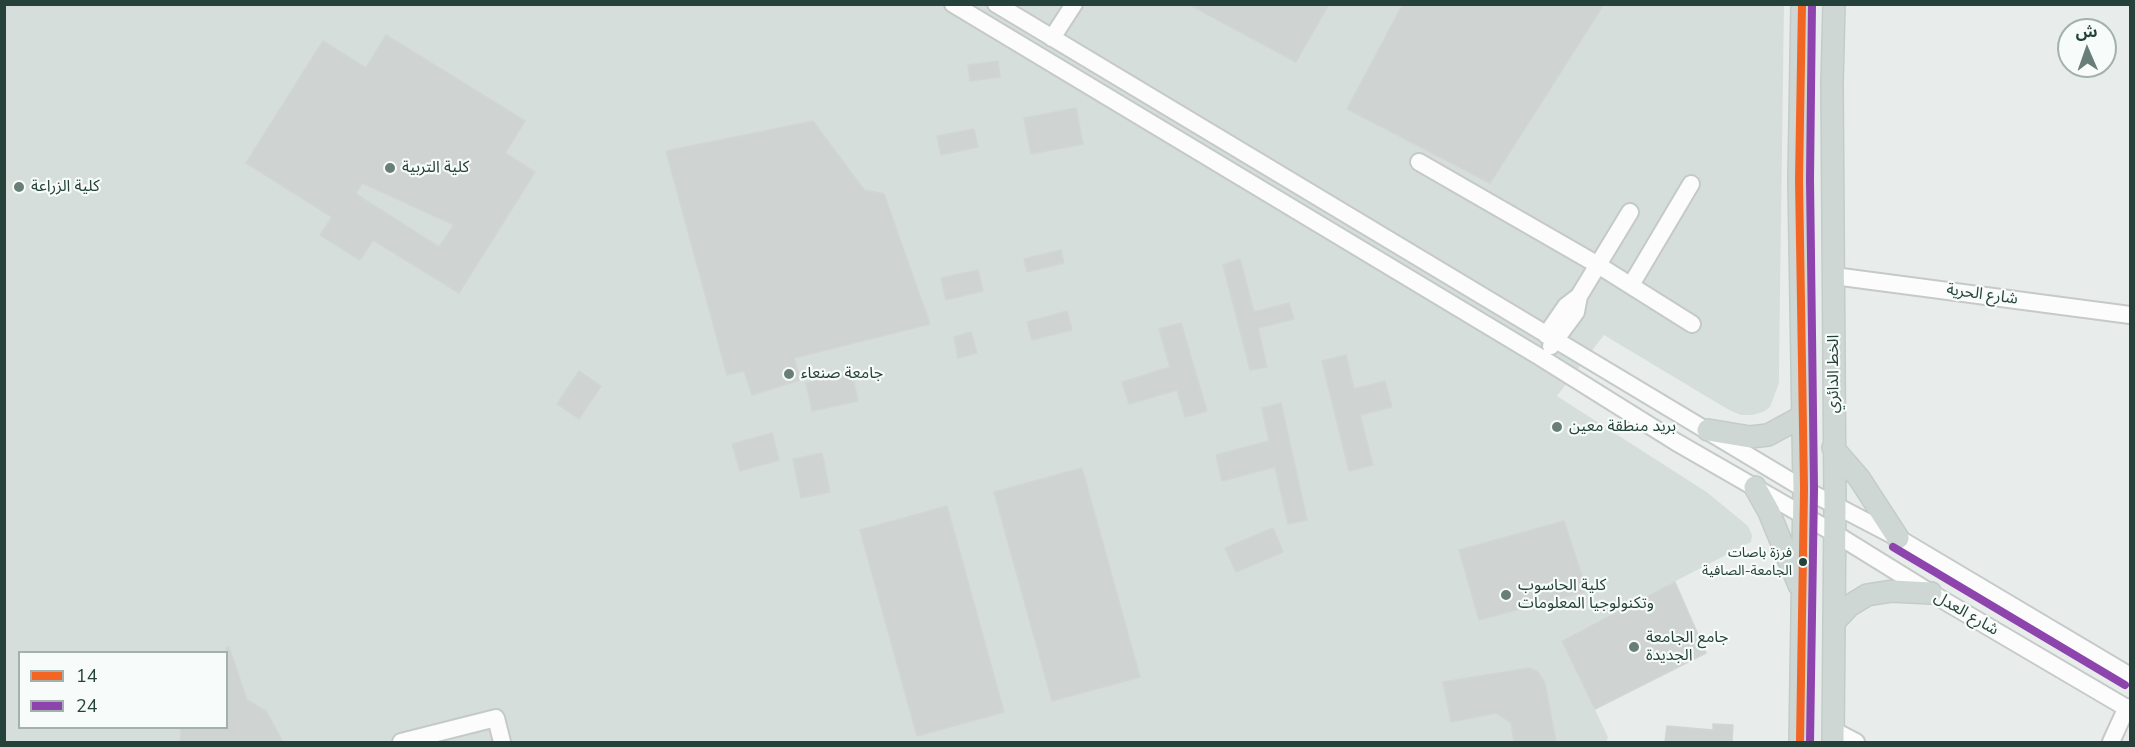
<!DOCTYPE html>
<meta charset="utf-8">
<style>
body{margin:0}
#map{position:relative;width:2135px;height:747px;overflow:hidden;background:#e8edeb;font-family:"Nunito Sans","Noto Sans Arabic",sans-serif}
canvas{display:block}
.frame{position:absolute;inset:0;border:6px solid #24423a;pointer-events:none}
.legend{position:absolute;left:18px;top:651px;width:210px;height:78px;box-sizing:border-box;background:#f7fbf9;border:2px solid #a3b1ad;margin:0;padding:8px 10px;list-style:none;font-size:18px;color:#24423a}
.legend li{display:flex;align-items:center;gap:12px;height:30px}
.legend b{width:30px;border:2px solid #a3b1ad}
.north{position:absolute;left:2057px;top:18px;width:60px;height:60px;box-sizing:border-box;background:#f7fbf9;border:2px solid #a3b1ad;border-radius:50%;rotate:358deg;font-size:16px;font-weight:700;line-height:24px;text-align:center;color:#24423a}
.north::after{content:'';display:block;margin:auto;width:21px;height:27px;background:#697e78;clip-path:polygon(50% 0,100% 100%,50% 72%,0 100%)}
</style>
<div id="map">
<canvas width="2135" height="747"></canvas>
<div class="frame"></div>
<ul class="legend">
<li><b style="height:8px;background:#f26522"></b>14</li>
<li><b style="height:8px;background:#8e44ad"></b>24</li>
</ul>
<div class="north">ش</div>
</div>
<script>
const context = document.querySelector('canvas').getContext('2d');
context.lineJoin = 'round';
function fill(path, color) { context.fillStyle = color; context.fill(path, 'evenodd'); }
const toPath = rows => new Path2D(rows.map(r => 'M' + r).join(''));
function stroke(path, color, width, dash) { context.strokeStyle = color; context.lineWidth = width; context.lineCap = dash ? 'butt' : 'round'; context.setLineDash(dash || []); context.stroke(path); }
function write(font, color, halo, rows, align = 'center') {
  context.font = font + ' "Nunito Sans","Noto Sans Arabic",sans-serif'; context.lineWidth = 4.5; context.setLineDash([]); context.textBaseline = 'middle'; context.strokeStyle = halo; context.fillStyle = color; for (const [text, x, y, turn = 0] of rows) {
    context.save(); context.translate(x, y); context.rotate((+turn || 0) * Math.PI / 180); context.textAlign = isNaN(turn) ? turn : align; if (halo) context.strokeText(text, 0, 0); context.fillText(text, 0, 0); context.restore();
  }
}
const built = toPath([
 [5,5,1784,5,1779,366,1779,383,1770,407,1763,412,1752,415,1741,415,1729,410,1604,335,1557,396,1708,493,1748,526,1752,535,1751,542,1562,640,1608,737,1606,742,5,742],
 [20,652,226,652,226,728,20,728]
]);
const building = toPath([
 [1188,4,1329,4,1296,62,1188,4],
 [1403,4,1604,4,1490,183,1347,109,1403,4],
 [386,35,525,121,505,153,535,172,459,293,373,240,360,260,320,235,332,217,246,163,323,41,366,68,386,35],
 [362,183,454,225,439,247,356,194,362,183],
 [998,61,1000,77,970,81,968,65,998,61],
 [1076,108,1083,144,1031,154,1024,118,1076,108],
 [813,121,864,190,884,194,930,324,794,358,800,380,752,395,744,371,727,375,666,151,813,121],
 [974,129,978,147,941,155,937,136,974,129],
 [1061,250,1064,263,1027,272,1024,259,1061,250],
 [1240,259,1254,312,1289,303,1294,319,1258,328,1267,367,1250,370,1223,265,1240,259],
 [978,270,983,291,946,300,941,278,978,270],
 [1067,311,1072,330,1032,340,1027,322,1067,311],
 [1181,323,1207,411,1185,417,1177,390,1129,404,1122,382,1170,367,1159,329,1181,323],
 [971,332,977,353,958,358,954,337,971,332],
 [1346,355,1354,389,1385,381,1392,407,1360,415,1373,465,1349,471,1322,361,1346,355],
 [579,371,601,386,579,419,557,404,579,371],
 [852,373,858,401,812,411,806,383,852,373],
 [1281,403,1307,520,1288,524,1275,467,1222,481,1216,455,1269,441,1262,408,1281,403],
 [772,433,779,460,740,471,732,444,772,433],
 [822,453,830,492,801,498,793,459,822,453],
 [1082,468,1140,677,1052,701,994,492,1082,468],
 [947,506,1004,712,917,736,860,530,947,506],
 [1564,521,1587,591,1479,620,1459,550,1564,521],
 [1273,528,1283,552,1236,572,1225,548,1273,528],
 [1675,582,1706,653,1595,709,1562,641,1675,582],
 [226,647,229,647,247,700,266,711,283,742,180,742,181,728,226,728,226,647],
 [1529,668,1537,671,1545,683,1556,742,1514,742,1511,723,1496,713,1451,722,1443,682,1529,668],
 [1713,724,1733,725,1732,742,1665,742,1667,726,1713,730,1713,724]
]);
const minor = toPath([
 [953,4,1540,357,1676,442,1834,533,1931,593,2130,710],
 [996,4,1804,489,1898,538,2130,676],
 [1052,38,1074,4],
 [1419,162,1598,265,1692,324],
 [1834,276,2130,315],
 [1631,285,1691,184],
 [1546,335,1566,306,1579,296,1630,212],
 [1551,346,1576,312,1579,296],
 [1833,730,1856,742],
 [401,742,496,718,502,742],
 [2111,742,2127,707]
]);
const major = toPath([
 [1708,430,1750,437,1768,435,1803,416],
 [1833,448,1859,478,1898,538],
 [1755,487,1769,512,1799,585],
 [1835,621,1849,606,1867,595,1892,591,1931,593],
 [1800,742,1804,489,1799,179,1802,4],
 [1833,742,1835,506,1832,84,1834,4]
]);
const bus1 = toPath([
 [1800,742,1804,489,1799,179,1802,4]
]);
const bus2 = toPath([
 [1893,547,2125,685],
 [1810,742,1814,489,1810,179,1812,4]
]);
const markers = [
 [390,168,6,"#697e78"],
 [19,187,6,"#697e78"],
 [789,374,6,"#697e78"],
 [1557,427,6,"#697e78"],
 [1803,562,5,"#24423a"],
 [1506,595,6,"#697e78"],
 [1634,647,6,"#697e78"]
];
const busNames = [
 ["فرزة باصات",1792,554],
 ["الجامعة-الصافية",1792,572]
];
const poiNames = [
 ["كلية التربية",402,168],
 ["كلية الزراعة",31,187],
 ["جامعة صنعاء",801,374],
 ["بريد منطقة معين",1569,427],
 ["كلية الحاسوب",1518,586],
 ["وتكنولوجيا المعلومات",1518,604],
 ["جامع الجامعة",1646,638],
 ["الجديدة",1646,656]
];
const streetNames = [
 ["شارع الحرية",1982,295,8],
 ["الخط الدائري",1834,374,-90],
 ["شارع العدل",1966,614,30]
];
fill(built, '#d6dedb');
fill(building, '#cfd4d2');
stroke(building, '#d1d6d4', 1.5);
stroke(minor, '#c5cac8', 20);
stroke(major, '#c3ccc9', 24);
stroke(minor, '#fcfcfc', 16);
stroke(major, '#cfd7d5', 21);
stroke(bus1, '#f26522', 8);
stroke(bus2, '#8e44ad', 8);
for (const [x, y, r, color] of markers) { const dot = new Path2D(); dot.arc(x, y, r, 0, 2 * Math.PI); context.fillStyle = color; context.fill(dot); stroke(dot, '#f7fbf9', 2); }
write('14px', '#24423a', '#f7fbf9', busNames, 'right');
write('16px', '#24423a', '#f7fbf9', poiNames, 'left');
write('16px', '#24423a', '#f7fbf9', streetNames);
</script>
